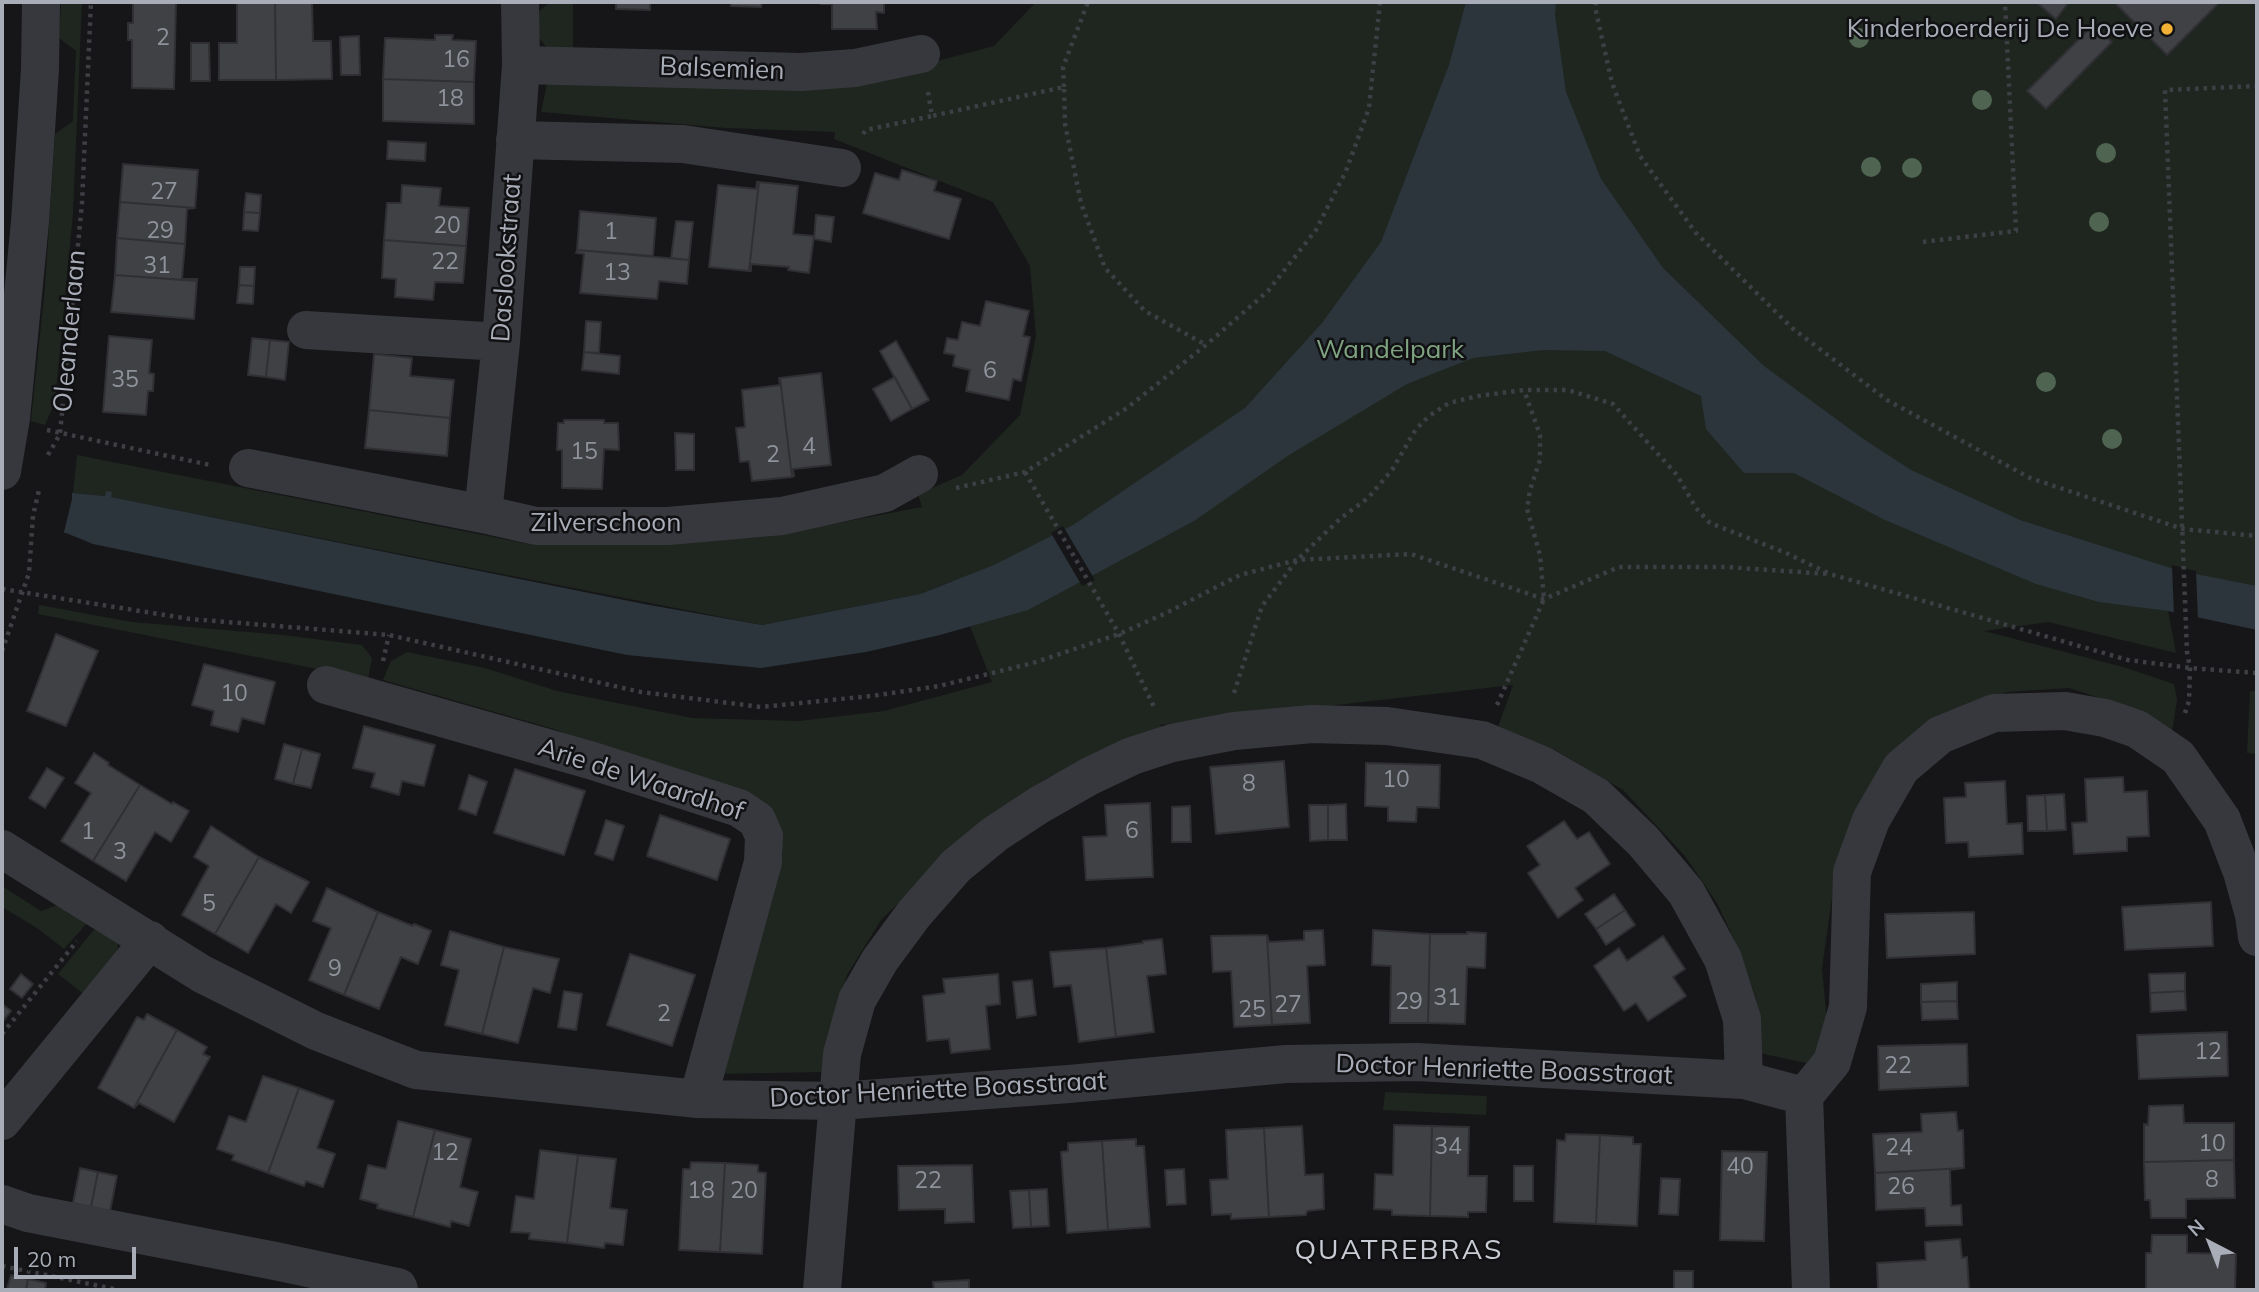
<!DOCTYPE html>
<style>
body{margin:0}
#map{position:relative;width:2259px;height:1292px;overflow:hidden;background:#161618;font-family:Mulish,sans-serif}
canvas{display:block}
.frame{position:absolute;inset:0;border:4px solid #a8adb8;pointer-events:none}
.north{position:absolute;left:2175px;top:1208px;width:70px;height:70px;-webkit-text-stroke:5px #111113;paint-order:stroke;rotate:318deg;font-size:19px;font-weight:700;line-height:28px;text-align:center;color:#a8adb8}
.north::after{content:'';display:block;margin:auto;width:24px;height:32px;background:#a8adb8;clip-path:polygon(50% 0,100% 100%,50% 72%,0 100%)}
.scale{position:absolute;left:14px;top:1247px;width:122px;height:32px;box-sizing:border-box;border:4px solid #a8adb8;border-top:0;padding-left:9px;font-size:21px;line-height:24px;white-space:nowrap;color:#a8adb8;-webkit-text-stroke:5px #111113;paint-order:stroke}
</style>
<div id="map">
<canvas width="2259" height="1292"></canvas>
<div class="frame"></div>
<div class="north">N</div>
<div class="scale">20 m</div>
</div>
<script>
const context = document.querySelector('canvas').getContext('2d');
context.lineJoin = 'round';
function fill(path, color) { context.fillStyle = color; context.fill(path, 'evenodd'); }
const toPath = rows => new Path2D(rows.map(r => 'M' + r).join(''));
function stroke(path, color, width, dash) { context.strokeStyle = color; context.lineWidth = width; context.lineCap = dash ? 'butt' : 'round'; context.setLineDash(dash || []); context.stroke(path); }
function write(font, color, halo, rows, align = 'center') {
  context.font = font + ' Mulish,sans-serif'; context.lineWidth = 5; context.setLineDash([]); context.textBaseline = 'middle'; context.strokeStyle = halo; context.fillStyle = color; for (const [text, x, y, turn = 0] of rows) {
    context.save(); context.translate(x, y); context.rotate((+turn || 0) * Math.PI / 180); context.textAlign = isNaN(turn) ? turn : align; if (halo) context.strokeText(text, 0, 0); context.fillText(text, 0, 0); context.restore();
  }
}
const green = toPath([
 [61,2,82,2,73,213,55,402,45,425,31,421,45,287,55,134,73,121,76,51,59,38],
 [550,2,573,2,573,50,547,48,537,35,537,13],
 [1036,2,2257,2,2257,595,2155,609,2168,611,2176,653,2048,622,1984,631,2123,667,2174,684,2177,700,2172,732,2134,709,2069,688,2007,692,1950,713,1834,884,1822,968,1828,1032,1811,1064,1759,1053,1761,1037,1756,998,1739,950,1717,903,1685,856,1623,790,1555,750,1498,727,1513,685,1160,725,1161,727,1045,779,974,829,881,920,847,975,831,1029,824,1072,715,1074,783,854,774,817,554,729,383,680,391,661,407,652,485,668,557,691,692,718,799,721,884,711,992,682,952,581,920,594,762,625,110,497,111,492,106,496,73,493,77,455,534,545,764,537,922,507,918,494,962,475,1020,415,1036,336,1030,266,993,202,834,139,835,132,726,128,541,112,548,79,846,85,994,46],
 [39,605,132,622,283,635,362,645,372,658,368,679,38,614],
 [2250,691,2257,691,2257,754,2247,753],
 [2,886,41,911,60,904,89,921,64,949,37,928,2,907],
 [96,927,118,940,117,956,85,995,58,974],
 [1385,1092,1487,1096,1486,1115,1383,1110]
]);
const water = toPath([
 [1466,2,1556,2,1555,15,1566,92,1601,179,1663,268,1764,366,1862,438,1911,470,2020,520,2180,571,2257,586,2257,630,2168,611,2099,602,2036,584,1885,520,1794,473,1744,473,1706,429,1701,396,1605,351,1543,350,1473,358,1407,384,1289,455,1194,521,1028,610,940,635,866,652,761,668,627,655,93,544,66,533,2,523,64,488,73,493,105,496,106,491,112,492,111,497,644,604,762,625,920,594,994,565,1073,525,1245,408,1322,323,1381,242,1449,65]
]);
const pier = toPath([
 [2,473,65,484,72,488,72,499,63,536,2,527],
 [1063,526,1095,580,1082,586,1051,533],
 [2172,565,2196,571,2198,621,2174,616]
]);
const building = toPath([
 [133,2,176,2,174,89,132,88,132,40,128,40,128,23,133,23,133,2],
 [237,2,275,2,276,80,219,80,219,43,237,43,237,2],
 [275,2,312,2,313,41,331,41,332,79,276,80,275,2],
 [616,2,762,2,761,7,731,6,731,3,650,2,650,10,616,9,616,2],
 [821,2,884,2,884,13,876,12,877,29,832,29,832,4,821,4,821,2],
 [2036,2,2069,2,2056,19,2036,2],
 [2116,2,2218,2,2219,3,2167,55,2115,3,2116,2],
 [2094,24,2112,42,2046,109,2027,91,2094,24],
 [435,35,453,35,452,40,476,41,474,82,383,79,385,38,435,40,435,35],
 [359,36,360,75,341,75,340,37,359,36],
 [191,43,209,43,210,81,191,81,191,43],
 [383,79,474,82,474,124,383,121,383,79],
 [388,141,426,143,425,161,387,159,388,141],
 [123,164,198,170,195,208,120,202,123,164],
 [902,170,937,181,934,191,961,199,949,239,863,213,875,173,899,180,902,170],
 [757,182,759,182,749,271,709,267,718,185,756,189,757,182],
 [759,182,798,186,793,234,814,236,809,273,788,270,789,267,751,264,751,271,749,271,759,182],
 [402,185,441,188,439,206,469,208,466,246,384,240,387,203,401,203,402,185],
 [246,193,261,195,260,213,244,212,246,193],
 [120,202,195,208,187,209,185,244,117,238,120,202],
 [580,211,656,218,653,256,577,250,580,211],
 [244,212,260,213,258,231,243,230,244,212],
 [816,215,834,217,831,242,814,239,816,215],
 [676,221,693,222,689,260,671,258,676,221],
 [117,238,185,244,182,279,197,279,197,281,115,275,117,238],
 [384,240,466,246,463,283,435,282,433,300,395,297,396,279,382,278,384,240],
 [577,250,689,260,687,284,659,281,657,299,580,293,584,254,576,253,577,250],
 [240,267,255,267,254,286,239,285,240,267],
 [115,275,197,281,194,319,111,312,115,275],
 [239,285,254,286,253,304,237,303,239,285],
 [986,301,1029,311,1023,336,1030,337,1021,381,1013,379,1009,400,966,391,970,370,953,366,955,355,944,353,947,338,958,340,962,322,980,326,986,301],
 [586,321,601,322,599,353,584,352,586,321],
 [109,336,152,340,149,373,154,374,153,391,148,391,146,415,103,412,109,336],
 [252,338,270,340,266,377,248,375,252,338],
 [270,340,289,342,285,380,266,377,270,340],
 [896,341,929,400,912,409,880,351,896,341],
 [584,352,620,356,619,374,582,370,584,352],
 [374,354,412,358,410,376,454,380,450,418,369,410,374,354],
 [821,373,831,465,793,469,794,476,792,477,780,378,821,373],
 [895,377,912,409,891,421,873,389,895,377],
 [779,378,780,378,792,477,752,481,749,461,740,462,736,428,745,427,742,390,780,385,779,378],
 [369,410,450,418,447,456,365,448,369,410],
 [564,420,604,420,604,423,618,423,619,450,604,449,602,489,562,488,562,450,557,450,558,423,564,423,564,420],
 [675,433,694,434,694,470,676,470,675,433],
 [56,634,98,651,66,726,27,711,56,634],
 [204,664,275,682,264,724,242,718,238,732,211,725,214,711,192,705,204,664],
 [364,726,435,745,424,786,402,781,399,795,371,787,375,773,353,768,364,726],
 [284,744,302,749,293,784,275,779,284,744],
 [302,749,320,754,311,788,293,784,302,749],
 [94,753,109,763,108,765,140,785,93,861,61,841,91,793,75,783,94,753],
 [1284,761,1289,827,1216,834,1210,767,1284,761],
 [1366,763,1440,765,1439,808,1417,807,1416,822,1388,821,1388,807,1365,806,1366,763],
 [47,768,64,778,45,808,29,798,47,768],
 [515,769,585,791,564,855,494,833,515,769],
 [469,775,487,782,476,815,459,809,469,775],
 [2123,777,2124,792,2147,791,2149,836,2127,837,2127,851,2074,854,2072,823,2087,822,2085,779,2123,777],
 [2005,781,2007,824,2022,823,2023,854,1969,857,1968,842,1946,843,1944,798,1966,797,1965,783,2005,781],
 [140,785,172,804,173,802,189,811,171,842,155,832,126,881,93,861,140,785],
 [2064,794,2066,830,2047,831,2045,795,2064,794],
 [2045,795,2047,831,2028,831,2027,796,2045,795],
 [1150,803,1153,877,1086,880,1083,837,1107,836,1105,805,1150,803],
 [1346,804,1347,840,1328,840,1328,805,1346,804],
 [1309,805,1328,805,1328,840,1310,841,1309,805],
 [1190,806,1191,842,1172,842,1172,807,1190,806],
 [660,815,730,839,717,880,647,856,660,815],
 [606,820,624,826,613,860,595,854,606,820],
 [1564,821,1577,839,1589,832,1610,864,1575,888,1583,900,1558,918,1528,873,1540,865,1527,846,1564,821],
 [211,826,259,857,215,934,182,915,209,866,194,857,211,826],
 [259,857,309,882,291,913,276,904,248,953,215,934,259,857],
 [327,888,378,912,344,995,309,980,331,928,313,921,327,888],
 [1614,894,1625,910,1596,929,1585,914,1614,894],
 [2211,902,2213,946,2125,950,2122,907,2211,902],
 [1625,910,1635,925,1606,945,1596,929,1625,910],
 [378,912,413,926,414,924,431,931,418,964,401,957,379,1009,344,995,378,912],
 [1974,912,1975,954,1887,958,1885,914,1974,912],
 [1323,930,1325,965,1307,966,1310,1023,1272,1025,1267,935,1269,942,1304,940,1304,931,1323,930],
 [1373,930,1430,934,1428,1023,1390,1023,1391,966,1372,965,1373,930],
 [450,931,504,947,482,1034,445,1025,459,970,441,965,450,931],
 [1467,932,1486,933,1485,968,1467,967,1465,1024,1428,1023,1430,934,1467,934,1467,932],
 [1267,935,1272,1025,1234,1027,1231,971,1213,972,1211,936,1267,935],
 [1663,936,1685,969,1673,977,1686,996,1648,1021,1636,1003,1624,1011,1594,966,1619,948,1627,961,1663,936],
 [1162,939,1166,974,1147,976,1154,1032,1116,1037,1106,948,1143,943,1143,941,1162,939],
 [504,947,559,959,550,993,533,988,518,1043,482,1034,504,947],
 [1106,948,1116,1037,1079,1042,1071,985,1054,987,1050,952,1106,948],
 [630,954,695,975,672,1046,607,1025,630,954],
 [2185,973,2185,991,2150,993,2149,974,2185,973],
 [21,974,33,984,22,998,10,989,21,974],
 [998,974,1000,1004,986,1006,990,1049,951,1053,949,1039,927,1041,923,996,945,993,943,979,998,974],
 [1032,980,1036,1015,1017,1018,1013,982,1032,980],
 [1957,982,1957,1001,1921,1002,1921,984,1957,982],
 [564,991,582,994,576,1030,558,1027,564,991],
 [2185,991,2186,1010,2151,1012,2150,993,2185,991],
 [1957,1001,1958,1019,1922,1020,1921,1002,1957,1001],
 [2,1004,11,1011,2,1022,2,1004],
 [147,1014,177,1030,134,1108,98,1088,137,1017,144,1020,147,1014],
 [177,1030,207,1047,203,1054,210,1057,174,1122,139,1103,134,1108,177,1030],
 [2227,1032,2228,1076,2139,1079,2137,1035,2227,1032],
 [1967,1044,1968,1086,1879,1090,1878,1046,1967,1044],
 [263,1076,299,1088,268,1173,232,1160,234,1155,217,1149,229,1116,246,1122,263,1076],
 [299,1088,334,1101,317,1148,335,1154,323,1187,306,1181,304,1186,268,1173,299,1088],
 [2183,1105,2184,1123,2234,1123,2234,1160,2144,1162,2144,1124,2148,1125,2149,1106,2183,1105],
 [1956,1112,1958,1131,1963,1130,1964,1168,1875,1173,1873,1134,1922,1132,1921,1114,1956,1112],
 [398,1121,435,1130,413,1217,377,1208,378,1204,360,1199,368,1165,386,1169,398,1121],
 [1394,1125,1432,1126,1430,1216,1392,1215,1392,1210,1374,1209,1375,1174,1393,1175,1394,1125],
 [1302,1126,1305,1175,1323,1174,1324,1209,1307,1211,1306,1215,1269,1217,1264,1128,1302,1126],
 [1432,1126,1469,1127,1468,1176,1487,1176,1486,1212,1468,1212,1468,1217,1430,1216,1432,1126],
 [1264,1128,1269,1217,1231,1219,1231,1214,1212,1215,1210,1180,1228,1179,1226,1130,1264,1128],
 [435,1130,471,1139,460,1187,478,1192,469,1226,451,1221,450,1227,413,1217,435,1130],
 [1566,1134,1600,1135,1596,1224,1554,1222,1557,1140,1565,1141,1566,1134],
 [1600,1135,1633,1137,1633,1144,1641,1144,1637,1226,1596,1224,1600,1135],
 [1136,1139,1136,1146,1144,1146,1150,1227,1108,1230,1102,1141,1136,1139],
 [1102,1141,1108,1230,1067,1233,1061,1152,1068,1151,1068,1143,1102,1141],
 [540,1150,578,1155,567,1243,529,1239,530,1233,511,1232,516,1196,534,1199,540,1150],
 [1722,1151,1767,1152,1764,1241,1720,1240,1722,1151],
 [578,1155,616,1159,610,1208,627,1210,623,1245,605,1243,604,1248,567,1243,578,1155],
 [2234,1160,2235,1198,2186,1199,2186,1218,2151,1218,2150,1200,2145,1200,2144,1162,2234,1160],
 [691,1162,725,1163,720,1252,679,1250,683,1169,690,1169,691,1162],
 [725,1163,758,1165,758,1172,766,1173,762,1254,720,1252,725,1163],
 [972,1165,974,1222,945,1223,945,1209,899,1210,898,1166,972,1165],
 [1514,1166,1533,1166,1533,1201,1514,1201,1514,1166],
 [80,1168,98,1172,91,1207,73,1203,80,1168],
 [1964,1168,1950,1170,1951,1206,1961,1205,1962,1225,1926,1226,1925,1208,1876,1210,1875,1173,1964,1168],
 [1184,1169,1186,1204,1167,1205,1165,1170,1184,1169],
 [98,1172,117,1176,110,1211,91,1207,98,1172],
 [1661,1178,1680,1179,1678,1215,1659,1214,1661,1178],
 [1047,1189,1049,1226,1031,1227,1029,1190,1047,1189],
 [1029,1190,1031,1227,1013,1228,1010,1191,1029,1190],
 [2152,1235,2187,1235,2187,1253,2236,1254,2235,1290,2146,1290,2146,1253,2151,1253,2152,1235],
 [1960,1239,1962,1258,1967,1257,1969,1290,1878,1290,1877,1263,1926,1260,1925,1242,1960,1239],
 [1674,1271,1693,1271,1693,1290,1674,1290,1674,1271],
 [11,1275,28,1279,26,1290,7,1289,11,1275],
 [28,1279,46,1283,45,1290,26,1290,28,1279],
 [969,1280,969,1290,934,1290,933,1282,969,1280]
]);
const path = toPath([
 [1596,2,1595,7,1612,83,1640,156,1696,233,1792,328,1887,400,2030,478,2183,529,2257,536],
 [1064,87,1063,67,1088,2],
 [928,92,932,116,1064,87,1065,124,1081,203,1105,268,1145,311,1206,345],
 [863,134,866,130,932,116],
 [1923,242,2016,231,2005,2],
 [47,430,210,465],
 [48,455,60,434,82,203,91,2],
 [1025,472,1119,634,1154,707],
 [956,488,1025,472,1127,408,1206,345,1268,291,1316,230,1346,171,1369,108,1380,2],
 [2,589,190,619,389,635,641,692,761,707,871,696,939,686,1033,663,1119,634,1164,614,1240,575,1297,560,1411,554,1544,599,1619,567,1725,567,1830,574],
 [2,651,29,573,33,516,39,490],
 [383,661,389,635],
 [1234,693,1262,606,1297,560,1341,518,1368,498,1392,470,1416,429,1429,416,1449,403,1478,396,1524,390,1568,390,1613,404,1677,475,1696,508,1710,523,1786,553,1830,574,2128,660,2190,668,2257,673],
 [1497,705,1544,599,1540,555,1527,509,1530,490,1540,460,1540,435,1524,390],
 [2185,713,2189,701,2190,668,2187,652,2165,90,2257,86],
 [2,1034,77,941],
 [2,1266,119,1290]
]);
const minor = toPath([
 [521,65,801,72,855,68,921,54],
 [515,140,683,144,842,168],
 [306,330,501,342],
 [248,468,483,514,536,526,668,526,782,516,885,493,919,474],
 [2,471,11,418,30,222,40,69,41,2],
 [483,514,501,342,521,65,520,2],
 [326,685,593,761,739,808,757,820,764,836,763,862,698,1099],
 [2,849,202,974,316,1031,416,1070,698,1099,839,1101,1069,1084,1286,1064,1417,1062,1744,1080,1804,1096],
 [2,1121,150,940],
 [2,1204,28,1213,275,1261,398,1287,399,1290],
 [822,1290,842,1054,857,1000,880,960,914,914,956,866,995,834,1039,805,1090,776,1132,756,1172,743,1234,731,1312,724,1387,726,1482,740,1542,765,1596,796,1643,841,1686,892,1723,959,1742,1019,1744,1080],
 [1811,1290,1804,1096,1832,1062,1848,1007,1852,872,1871,820,1901,768,1940,735,1994,713,2065,711,2105,718,2137,729,2178,757,2222,820,2242,872,2254,915,2257,937]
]);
const trees = [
 [1859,38],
 [1982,100],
 [2106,153],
 [1871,167],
 [1912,168],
 [2099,222],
 [2046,382],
 [2112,439]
];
const markers = [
 [2167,29,7,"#f2b134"]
];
const numberNames = [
 ["2",163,38],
 ["16",456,60],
 ["18",450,99],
 ["27",164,192],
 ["20",447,226],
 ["29",160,231],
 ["1",611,232],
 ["22",445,262],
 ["31",157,266],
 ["13",617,273],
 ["6",990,371],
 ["35",125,380],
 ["4",809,447],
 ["15",584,452],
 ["2",773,455],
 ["10",234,694],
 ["10",1396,780],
 ["8",1249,784],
 ["6",1132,831],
 ["1",88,832],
 ["3",120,852],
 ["5",209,904],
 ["9",335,969],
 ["31",1447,998],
 ["29",1409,1002],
 ["27",1288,1005],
 ["25",1252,1010],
 ["2",664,1014],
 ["12",2208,1052],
 ["22",1898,1066],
 ["10",2212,1144],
 ["34",1448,1147],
 ["24",1899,1148],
 ["12",445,1153],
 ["40",1740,1167],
 ["8",2212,1180],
 ["22",928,1181],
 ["26",1901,1187],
 ["18",701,1191],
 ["20",744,1191]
];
const poiNames = [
 ["Kinderboerderij De Hoeve",2153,29]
];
const streetNames = [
 ["Balsemien",722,69,2],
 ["Daslookstraat",507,258,-86],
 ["Oleanderlaan",70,331,-85],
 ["Zilverschoon",606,523],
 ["Arie de Waardhof",641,780,18],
 ["Doctor Henriette Boasstraat",1504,1070,2],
 ["Doctor Henriette Boasstraat",938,1090,-3]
];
const parkNames = [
 ["Wandelpark",1390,350]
];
const neighbourhoodNames = [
 ["QUATREBRAS",1399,1251]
];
fill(green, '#1e261f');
fill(water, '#2c353c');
fill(pier, '#161618');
fill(building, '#404145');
stroke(building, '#303034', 2);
stroke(path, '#3d3f44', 4.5, [3.5, 5]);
stroke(minor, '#37383d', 38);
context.fillStyle = '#506452';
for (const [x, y] of trees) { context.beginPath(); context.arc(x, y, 10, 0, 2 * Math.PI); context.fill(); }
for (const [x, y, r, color] of markers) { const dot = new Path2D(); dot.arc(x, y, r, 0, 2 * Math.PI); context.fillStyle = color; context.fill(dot); stroke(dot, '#111113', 2.5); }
write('23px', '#8e929b', null, numberNames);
write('26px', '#a8adb8', '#111113', poiNames, 'right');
write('26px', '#a8adb8', '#111113', streetNames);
write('26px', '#7fa381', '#111113', parkNames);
context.letterSpacing = '2px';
write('28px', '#c9ccd4', '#111113', neighbourhoodNames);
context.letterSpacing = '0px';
</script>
